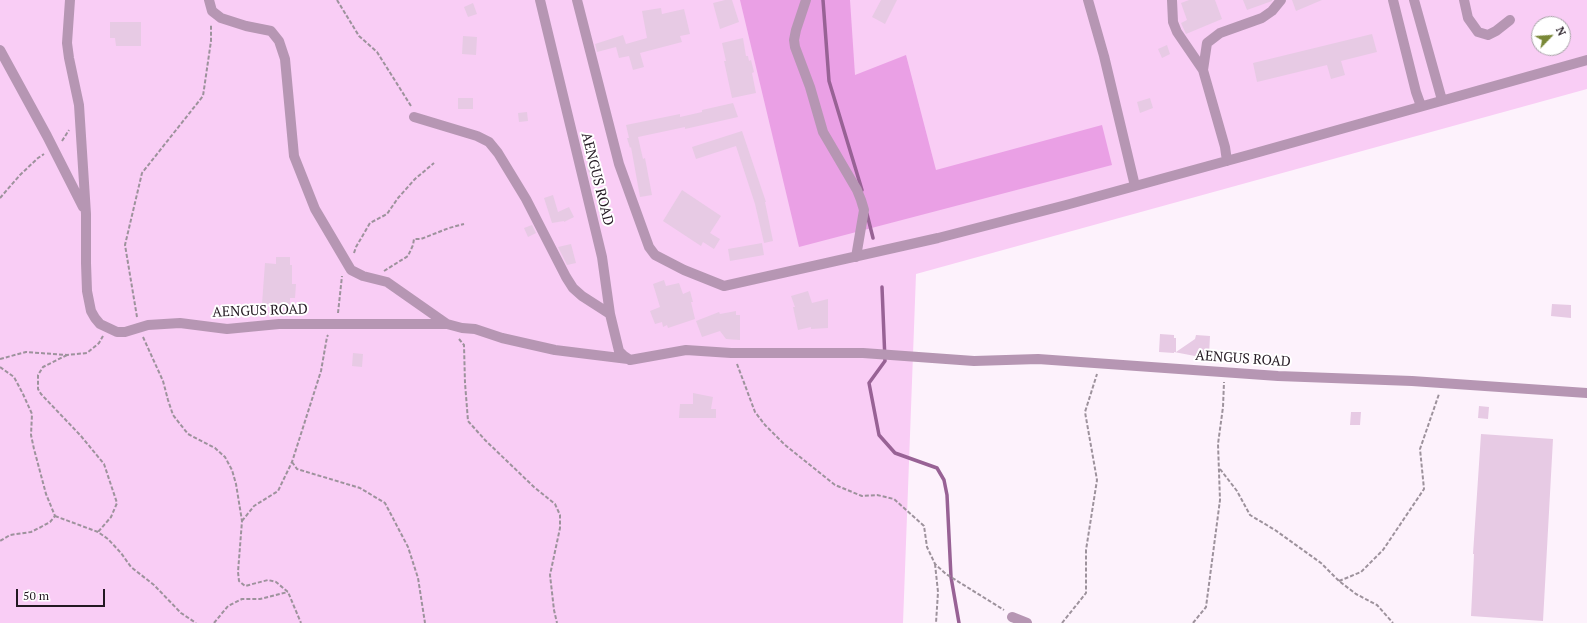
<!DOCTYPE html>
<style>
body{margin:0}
#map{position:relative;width:1587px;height:623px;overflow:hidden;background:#fdf2fc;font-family:"PT Serif",serif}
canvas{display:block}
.north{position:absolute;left:1531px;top:16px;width:40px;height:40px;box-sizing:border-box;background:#fff;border:1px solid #a7a3a7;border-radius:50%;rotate:65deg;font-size:11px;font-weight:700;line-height:16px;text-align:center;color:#231922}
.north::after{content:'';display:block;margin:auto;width:14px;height:18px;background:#798837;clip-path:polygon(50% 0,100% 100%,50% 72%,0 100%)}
.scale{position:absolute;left:16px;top:589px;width:89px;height:18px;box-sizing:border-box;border:2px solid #231922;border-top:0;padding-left:5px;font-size:12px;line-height:14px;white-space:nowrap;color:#231922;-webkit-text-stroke:3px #fff;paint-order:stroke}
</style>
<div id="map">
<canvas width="1587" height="623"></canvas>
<div class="north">N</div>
<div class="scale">50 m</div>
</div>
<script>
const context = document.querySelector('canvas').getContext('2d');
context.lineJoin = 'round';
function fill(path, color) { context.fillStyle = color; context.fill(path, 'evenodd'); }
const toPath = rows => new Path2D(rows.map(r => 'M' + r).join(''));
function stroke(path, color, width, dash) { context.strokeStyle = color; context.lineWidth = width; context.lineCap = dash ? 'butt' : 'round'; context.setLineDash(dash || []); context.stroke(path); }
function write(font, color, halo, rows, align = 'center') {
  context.font = font + ' "PT Serif",serif'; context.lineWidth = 4; context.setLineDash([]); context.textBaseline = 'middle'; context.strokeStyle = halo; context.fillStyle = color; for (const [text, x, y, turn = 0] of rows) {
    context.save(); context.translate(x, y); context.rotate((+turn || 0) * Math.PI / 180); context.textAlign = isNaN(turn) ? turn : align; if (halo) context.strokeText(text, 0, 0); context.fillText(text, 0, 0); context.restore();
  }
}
const green = toPath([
 [0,0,1587,0,1587,89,916,274,903,623,0,623],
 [1539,24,1563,24,1563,48,1539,48]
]);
const forest = toPath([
 [740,0,850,0,855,75,906,55,936,170,1102,125,1112,165,799,247]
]);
const stream = toPath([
 [823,0,829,81,862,190],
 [867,214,873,238],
 [882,287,885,361,869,383,879,435,895,453,937,468,944,480,947,495,951,577,959,623]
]);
const building = toPath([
 [725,0,732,0,739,22,720,29,713,3],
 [881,0,897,0,885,24,872,17],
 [1189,0,1215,0,1222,19,1186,34,1181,23,1187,20,1181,3],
 [1243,0,1272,0,1272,1,1247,10],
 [1292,0,1322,0,1296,11],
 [473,3,477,14,468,17,464,7],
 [661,8,662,14,684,9,690,34,680,36,682,42,640,53,644,67,633,70,629,56,619,58,616,47,597,52,595,44,623,35,626,44,647,38,642,11],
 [110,22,141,22,141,46,116,46,115,38,110,38],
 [1372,34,1377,52,1341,61,1345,75,1331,79,1327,65,1257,82,1253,63],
 [463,36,477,37,476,55,462,54],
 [743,38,746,56,748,56,749,61,751,60,754,72,752,73,756,93,732,98,724,61,726,61,722,43],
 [1167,45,1170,54,1162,58,1158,49],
 [458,98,473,98,473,109,458,109],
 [1150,98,1153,108,1140,113,1137,102],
 [733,103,738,117,685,129,685,127,638,137,643,159,645,158,652,195,640,197,631,147,630,148,627,138,629,138,626,125,680,114,680,117,702,112,702,110],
 [527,112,528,121,519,122,518,113],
 [742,131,766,202,765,202,773,241,764,243,755,204,736,146,696,159,692,147],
 [598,162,603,175,591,180,587,166],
 [682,190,721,216,710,233,720,239,714,249,703,242,701,246,663,221],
 [553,195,558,212,569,207,574,217,564,222,564,221,552,223,544,198],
 [532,225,536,233,528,237,524,228],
 [762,243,764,255,730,261,728,249],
 [571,244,576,263,567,265,558,247],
 [276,257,290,257,290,265,292,265,292,284,296,284,295,298,290,298,290,304,262,304,265,263,276,264],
 [664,280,666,286,679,283,683,294,690,291,693,302,691,302,695,319,668,328,667,325,663,327,662,322,655,324,650,311,660,307,653,284],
 [808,291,812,303,828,299,828,328,811,329,811,327,798,330,793,307,795,307,791,296],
 [1552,304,1571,305,1571,318,1551,316],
 [736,311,736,315,740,315,740,340,726,339,720,331,702,337,696,321,719,312,720,314],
 [1160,334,1174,335,1174,338,1176,338,1176,352,1195,339,1196,335,1210,336,1209,356,1195,356,1174,352,1174,353,1159,352],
 [353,353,363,354,362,367,352,366],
 [693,393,713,397,711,409,716,409,716,418,679,418,680,404,693,404],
 [1479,406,1489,407,1488,419,1478,418],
 [1351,412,1361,412,1360,425,1350,425],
 [1481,434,1553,439,1543,621,1471,616,1474,554,1473,554]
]);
const path = toPath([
 [337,0,359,36,377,52,411,106],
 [62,141,69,130],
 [0,198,20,175,38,158,44,154],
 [354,253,356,247,370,223,387,214,398,198,415,179,434,163],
 [384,271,408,256,413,245,414,239,421,239,449,228,464,224],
 [338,313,342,276],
 [137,317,125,245,142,173,203,96,211,41,211,25],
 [143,337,163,381,168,400,173,415,188,434,215,448,225,457,232,470,236,484,242,521,238,572,239,581,245,586,268,580,276,582,288,592,301,623],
 [459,339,464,345,465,383,468,421,485,440,510,464,534,487,555,504,560,515,560,528,550,575,554,610,557,623],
 [67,355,43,367,38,375,38,389,41,394,81,436,104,464,117,503,111,517,98,532],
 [0,359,26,352,67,355,87,353,99,343,103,336],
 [737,364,755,412,765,425,785,445,835,485,862,496,877,495,894,499,924,526,927,547,935,564,946,574,1004,610],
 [0,367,14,377,23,394,32,414,31,435,34,449,46,494,55,516,50,522,41,527,31,532,10,535,0,541],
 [292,462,297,469,360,488,385,503,408,547,418,578,425,623],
 [1220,469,1237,491,1250,515,1275,530,1321,563,1339,581,1356,594,1377,605,1393,623],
 [55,516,98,532,108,539,121,553,131,567,154,585,181,613,196,623],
 [242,521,254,506,278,491,292,462,321,371,327,337,328,335],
 [935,564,938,592,936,623],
 [1339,581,1361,572,1383,550,1424,489,1420,449,1439,394],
 [214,623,228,606,242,599,260,599,288,592],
 [1062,623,1086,593,1086,550,1097,480,1085,412,1097,374],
 [1193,623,1206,607,1220,500,1218,444,1223,407,1224,382]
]);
const minor = toPath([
 [70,0,67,43,69,58,79,105,86,214,86,263,87,291,91,311,95,318,100,324,117,332,125,332,148,325,180,323,227,329,279,324,447,324,462,328,475,329,502,338,555,350,628,359],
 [209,0,212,11,221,18,246,26,271,31,279,41,285,59,294,156,315,209,351,270,363,276,387,282,447,324],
 [540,0,602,257,610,314,619,351,624,356,630,360,686,350,731,353,863,353,974,361,1038,359,1278,376,1412,381,1587,393],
 [577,0,619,164,649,247,655,255,684,270,724,286,938,238,1066,205,1252,154,1587,60],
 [806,0,796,30,794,40,795,47,810,87,823,132,857,190,861,200,864,210,856,257],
 [1088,0,1104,56,1135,186],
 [1172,0,1173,22,1177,32,1203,70],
 [1393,0,1416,92,1421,106],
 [1414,0,1442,100],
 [1464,0,1468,18,1478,32,1488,35,1496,31,1510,20],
 [0,50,47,136,83,207],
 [414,117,477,136,489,142,498,153,526,199,566,277,573,288,582,296,610,314],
 [1227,161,1225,147,1203,70,1207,43,1220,33,1262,18,1272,11,1281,0],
 [1012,617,1027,623]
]);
const streetNames = [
 ["AENGUS ROAD",597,179,76],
 ["AENGUS ROAD",260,311,-2],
 ["AENGUS ROAD",1243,359,4]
];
fill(green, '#f9cdf5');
fill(forest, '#eaa0e5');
stroke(stream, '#986295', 3.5);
fill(building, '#e7cae4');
stroke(path, '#9d929c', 2, [4, 2]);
stroke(minor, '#b696b3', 10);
write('14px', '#231922', '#fff', streetNames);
</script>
